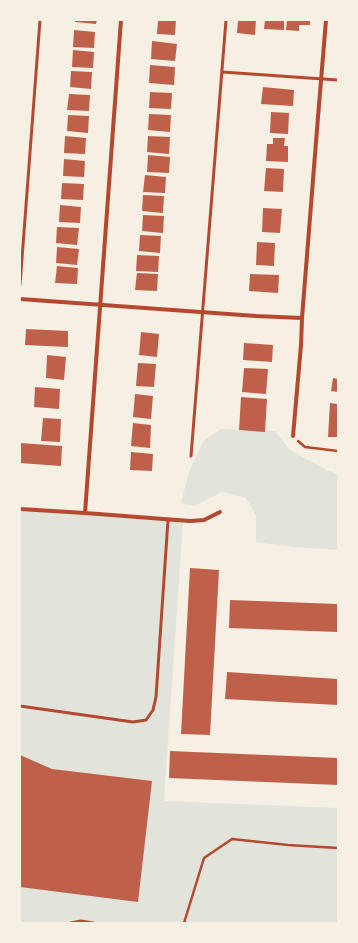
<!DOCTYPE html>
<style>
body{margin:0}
#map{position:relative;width:358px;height:943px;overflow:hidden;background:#f6efe4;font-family:"Noto Sans",sans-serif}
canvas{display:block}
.frame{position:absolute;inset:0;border:21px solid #f6efe4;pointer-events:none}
</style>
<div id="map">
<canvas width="358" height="943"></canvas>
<div class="frame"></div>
</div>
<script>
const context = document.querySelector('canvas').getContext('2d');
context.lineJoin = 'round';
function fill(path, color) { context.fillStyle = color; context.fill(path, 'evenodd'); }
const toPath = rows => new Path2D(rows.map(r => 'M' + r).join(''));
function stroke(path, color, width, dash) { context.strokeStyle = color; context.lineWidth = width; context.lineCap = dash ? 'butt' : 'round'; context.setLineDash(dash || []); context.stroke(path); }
const green = toPath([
 [221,429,275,431,290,450,327,470,338,474,338,550,294,547,256,542,256,515,246,498,222,492,194,506,181,503,189,472,203,441],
 [20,509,183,521,164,801,338,808,338,923,20,923]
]);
const building = toPath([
 [75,20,97,20,96,24,75,22],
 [158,20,176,20,175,35,157,34],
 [238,20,256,20,255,35,237,33],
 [265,20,284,20,284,30,264,29],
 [287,20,310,20,310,25,299,25,299,31,286,30],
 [74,30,95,32,94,48,73,47],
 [152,41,177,44,175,61,151,59],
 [73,50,94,52,93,68,72,67],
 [150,65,175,67,174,85,149,83],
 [71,71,92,72,91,89,70,87],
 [263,87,294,90,293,106,261,104],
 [150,92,172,93,171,109,149,108],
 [69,94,90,95,89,111,67,110],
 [271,112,289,113,288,134,270,133],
 [149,114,171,115,170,132,148,130],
 [68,115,89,116,88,133,67,131],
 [65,136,86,138,85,154,64,153],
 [148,136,170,137,169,154,147,152],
 [273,138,285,138,284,146,288,146,288,162,266,161,267,144,273,144],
 [148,155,170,157,169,173,147,172],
 [64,159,85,161,84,177,63,176],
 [266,168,284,169,283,192,264,191],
 [145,175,166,177,165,193,143,192],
 [62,183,84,184,83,200,61,199],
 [143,195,164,196,163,213,142,211],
 [60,205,81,207,80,223,59,222],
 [263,208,282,209,280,233,262,232],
 [143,215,164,216,163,233,142,231],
 [57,227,79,228,77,245,56,243],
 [140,235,161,236,160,253,139,251],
 [257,242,275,243,274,266,256,265],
 [57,247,79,249,77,265,56,263],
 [137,255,159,256,158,272,136,271],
 [57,266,78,268,77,284,55,283],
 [137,273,158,274,157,291,135,290],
 [250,274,279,275,278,293,249,291],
 [26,329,68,331,68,347,25,345],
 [141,332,159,334,157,357,139,355],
 [244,343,273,345,272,362,243,360],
 [47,355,66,357,64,380,46,378],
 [138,363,156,364,154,387,136,386],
 [244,368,268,369,266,394,242,392],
 [333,378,338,379,338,392,331,391],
 [35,387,60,389,59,409,34,407],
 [135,394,153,396,151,419,133,417],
 [241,397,267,399,265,432,239,430],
 [330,403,338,404,338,437,328,437],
 [43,418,61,419,60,442,41,441],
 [133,423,151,425,150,448,131,446],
 [20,443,62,446,61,466,20,463],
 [131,452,153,454,152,471,130,470],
 [190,568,219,570,210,735,181,734],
 [230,600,338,604,338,632,229,628],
 [227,672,338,679,338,705,225,699],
 [170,751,338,758,338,785,169,778],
 [20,755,52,769,152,781,138,902,20,887]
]);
const path = toPath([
 [298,441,305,447,338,451],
 [184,923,204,858,232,839,288,845,338,848]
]);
const service = toPath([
 [222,72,338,80],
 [20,285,40,20],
 [191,456,226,20],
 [20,706,133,722,146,720,153,710,156,697,168,520],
 [71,923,81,921,93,923]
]);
const minor = toPath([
 [20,299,256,316,302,318],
 [293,436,301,345,302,318,318,117,326,20],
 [20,509,85,513,190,521,204,520,220,512],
 [85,513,121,20]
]);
fill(green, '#e2e4dc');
fill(building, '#bf614a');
stroke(path, '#b5482f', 2.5);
stroke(service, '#b5482f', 3);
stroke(minor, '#b5482f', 4);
</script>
